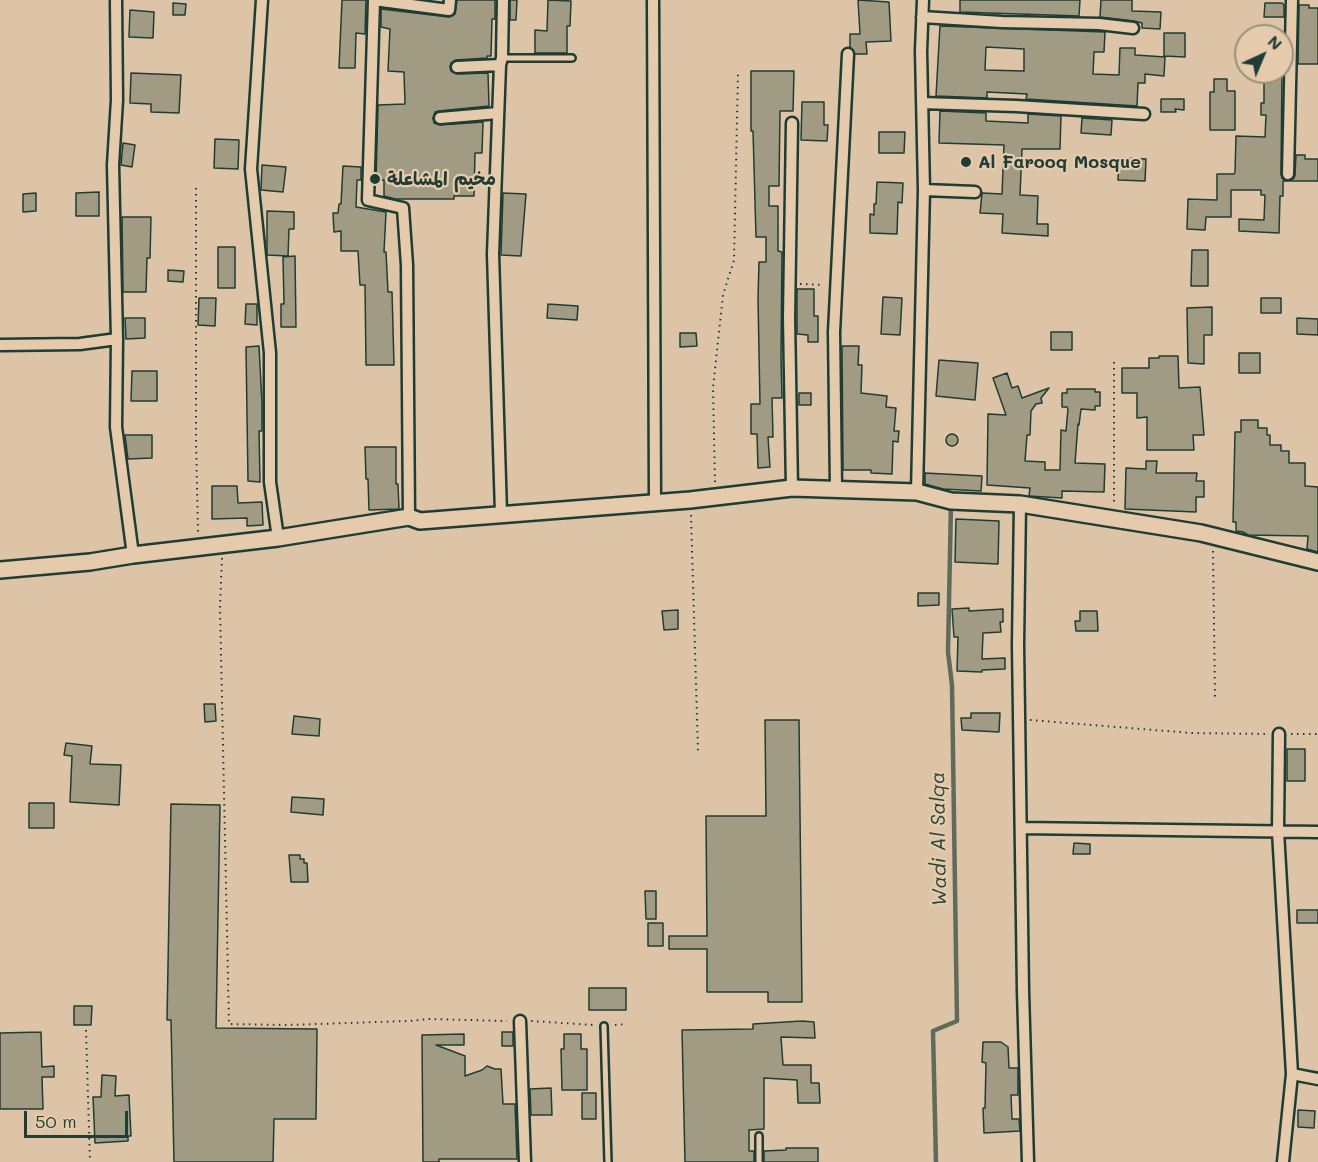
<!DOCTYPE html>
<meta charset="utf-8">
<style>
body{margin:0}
#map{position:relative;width:1318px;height:1162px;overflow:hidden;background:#ddc4a7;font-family:Mali,sans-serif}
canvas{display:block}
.north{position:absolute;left:1234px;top:24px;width:60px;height:60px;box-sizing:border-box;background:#e5caac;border:2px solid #96927c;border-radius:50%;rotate:44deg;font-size:16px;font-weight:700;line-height:24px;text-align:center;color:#1f3d34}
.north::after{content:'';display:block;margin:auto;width:21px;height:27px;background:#1f3d34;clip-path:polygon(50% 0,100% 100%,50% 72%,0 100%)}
.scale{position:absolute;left:24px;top:1111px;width:104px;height:27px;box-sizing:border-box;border:3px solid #1f3d34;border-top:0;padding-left:8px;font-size:18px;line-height:21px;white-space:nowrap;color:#1f3d34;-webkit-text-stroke:4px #e5caac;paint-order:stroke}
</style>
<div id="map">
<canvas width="1318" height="1162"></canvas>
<div class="north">N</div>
<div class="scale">50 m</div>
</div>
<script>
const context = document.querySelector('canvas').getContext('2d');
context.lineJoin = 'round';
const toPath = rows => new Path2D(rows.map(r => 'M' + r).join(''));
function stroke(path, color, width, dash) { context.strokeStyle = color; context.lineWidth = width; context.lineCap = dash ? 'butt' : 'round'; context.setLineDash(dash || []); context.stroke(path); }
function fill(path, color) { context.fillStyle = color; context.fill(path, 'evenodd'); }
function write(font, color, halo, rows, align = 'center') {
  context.font = font + ' Mali,"Playpen Sans Arabic",sans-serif'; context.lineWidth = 4.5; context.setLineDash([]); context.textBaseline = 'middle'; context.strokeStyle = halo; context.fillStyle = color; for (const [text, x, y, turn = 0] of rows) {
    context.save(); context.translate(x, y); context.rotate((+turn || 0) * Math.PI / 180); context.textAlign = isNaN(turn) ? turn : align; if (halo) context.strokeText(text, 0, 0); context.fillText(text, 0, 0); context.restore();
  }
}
const stream = toPath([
 [936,1162,933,1031,957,1021,952,685,948,652,951,503]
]);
const building = toPath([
 [342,0,366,0,365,34,356,33,355,68,339,68,342,0],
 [457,0,495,0,495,19,492,19,491,56,487,56,487,58,456,60,451,63,450,67,451,71,457,74,488,73,489,106,439,111,435,112,433,118,434,123,440,125,483,122,482,153,475,153,474,196,454,196,454,199,395,199,384,196,384,180,376,180,378,105,405,104,404,72,388,71,390,29,381,27,381,9,449,17,455,14,457,0],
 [510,0,517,0,516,20,510,20,510,0],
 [548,0,571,1,570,26,567,26,567,53,535,53,535,30,547,31,548,0],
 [858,0,889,2,891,41,866,42,867,54,855,54,850,47,850,34,860,34,858,0],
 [960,0,1080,0,1079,16,960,12,960,0],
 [1101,0,1132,0,1132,11,1161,12,1160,29,1142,28,1142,23,1134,21,1100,17,1101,0],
 [173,3,186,4,185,15,173,15,173,3],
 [1265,3,1282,3,1284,5,1284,17,1264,17,1265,3],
 [1299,5,1309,5,1309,8,1318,8,1318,64,1298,64,1299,5],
 [130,10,154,12,153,38,129,37,130,10],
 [940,26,1105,32,1104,52,1094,52,1093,74,1119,75,1120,48,1135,48,1135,55,1165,57,1164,76,1145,74,1145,83,1138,83,1137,106,1026,99,1027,94,987,92,987,98,936,96,940,26],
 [986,47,1024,49,1024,71,985,70,986,47],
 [1164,33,1185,33,1185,57,1164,56,1164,33],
 [751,71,794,71,793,111,780,111,779,186,769,186,769,206,778,206,778,251,782,252,781,357,782,398,772,398,773,437,768,437,770,467,758,468,757,434,751,434,751,404,760,404,758,298,759,262,766,262,766,237,756,237,753,131,751,131,751,71],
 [1264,72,1282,72,1281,174,1282,178,1287,181,1283,181,1283,196,1280,196,1279,233,1239,231,1239,219,1264,220,1265,195,1261,195,1261,190,1231,190,1231,217,1206,217,1205,230,1187,229,1188,199,1217,200,1217,174,1234,174,1235,172,1236,136,1265,137,1266,115,1261,115,1261,103,1264,103,1264,72],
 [131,73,181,75,179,113,151,112,151,104,130,103,131,73],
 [1214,79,1227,79,1227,91,1235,91,1235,130,1210,130,1210,92,1214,92,1214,79],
 [1161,99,1184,99,1184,110,1175,109,1176,112,1161,112,1161,99],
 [802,102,824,102,824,125,828,125,827,141,801,140,802,102],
 [940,111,986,113,986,121,1028,123,1028,114,1061,116,1060,149,1022,149,1020,195,1038,196,1037,224,1048,224,1048,236,1002,233,1003,214,980,213,982,193,1002,194,1004,145,939,143,940,111],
 [1082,118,1112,120,1111,135,1081,133,1082,118],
 [879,132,905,132,904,153,879,153,879,132],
 [215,139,239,140,238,169,214,168,215,139],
 [123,143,135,145,132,167,121,165,123,143],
 [1296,155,1305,155,1305,159,1318,159,1318,181,1289,181,1294,178,1295,175,1296,155],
 [1119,158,1146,159,1145,181,1118,180,1119,158],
 [262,165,286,167,283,192,261,190,262,165],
 [343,166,361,167,361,180,357,180,356,207,386,212,384,252,386,252,388,292,392,292,394,365,366,365,365,285,360,285,358,251,341,251,341,231,334,232,333,213,338,213,339,204,341,204,343,166],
 [877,182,903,183,902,203,898,202,897,234,870,233,870,214,874,215,874,204,876,204,877,182],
 [99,192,99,216,76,216,76,193,99,192],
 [36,193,36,211,23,212,23,194,36,193],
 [503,193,526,194,521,256,501,255,503,193],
 [267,211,294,212,294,229,289,229,288,256,267,255,267,211],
 [122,217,151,217,150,258,147,258,146,292,123,292,122,217],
 [218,247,235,247,235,288,218,288,218,247],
 [1192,250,1208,250,1208,286,1191,286,1192,250],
 [295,256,296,327,281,327,281,304,284,304,283,257,295,256],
 [168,270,184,271,183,282,168,281,168,270],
 [797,289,814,289,814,316,818,316,818,342,808,342,808,335,797,334,797,289],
 [883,297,902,298,900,335,881,334,883,297],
 [199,298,216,298,215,326,198,325,199,298],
 [1261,298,1281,298,1281,313,1261,313,1261,298],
 [246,304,257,304,257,325,245,324,246,304],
 [548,304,578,306,577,320,547,318,548,304],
 [1212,307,1212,335,1204,335,1204,364,1188,363,1187,308,1212,307],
 [125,318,145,318,145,338,126,339,125,318],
 [1297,318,1318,319,1318,335,1297,334,1297,318],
 [1051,332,1072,332,1072,350,1051,350,1051,332],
 [680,333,696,333,697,346,680,347,680,333],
 [259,346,262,404,262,431,259,431,260,482,248,481,246,347,259,346],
 [842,346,859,346,858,365,862,365,861,393,887,396,886,407,896,408,894,431,899,431,898,442,893,441,892,474,871,473,871,470,843,470,842,346],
 [1239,353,1260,353,1260,373,1239,373,1239,353],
 [1159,356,1178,356,1179,388,1200,387,1204,435,1193,435,1194,450,1147,450,1147,417,1137,418,1137,393,1122,393,1122,368,1149,368,1149,358,1159,358,1159,356],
 [939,360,978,363,975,400,936,396,939,360],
 [132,371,157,371,157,401,131,401,132,371],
 [1007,373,1012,388,1018,386,1022,398,1049,388,1041,398,1042,403,1036,404,1031,411,1030,435,1027,435,1025,461,1045,462,1045,470,1060,470,1061,430,1066,431,1068,409,1067,407,1062,407,1062,393,1067,393,1067,389,1095,389,1095,392,1100,392,1100,406,1095,406,1095,410,1081,409,1079,425,1078,424,1075,463,1105,464,1104,492,1062,491,1062,498,1029,496,1030,488,987,485,988,414,1006,415,993,378,1007,373],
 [799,393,811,393,811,405,799,405,799,393],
 [1241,420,1258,420,1258,428,1267,428,1267,435,1270,435,1270,445,1281,445,1281,451,1289,451,1289,463,1305,463,1305,486,1318,487,1318,552,1307,549,1308,536,1248,535,1243,532,1236,531,1236,522,1233,522,1235,432,1241,432,1241,420],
 '946 440a6 6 0 1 1 12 0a6 6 0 1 1-12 0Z',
 [125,435,152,435,152,458,128,459,125,435],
 [365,447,396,447,396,484,398,484,399,509,369,510,368,479,366,479,365,447],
 [1146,461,1157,461,1156,473,1197,473,1196,481,1204,481,1204,497,1196,497,1196,512,1125,509,1126,468,1146,469,1146,461],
 [925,473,982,476,981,491,943,489,925,484,925,473],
 [212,486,237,486,238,503,262,502,263,525,247,526,247,518,212,519,212,486],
 [956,519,999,521,998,564,955,562,956,519],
 [918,593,939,593,939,605,918,606,918,593],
 [969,608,969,611,1003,609,1003,622,1000,622,1001,632,983,633,982,659,1005,658,1005,669,982,670,982,672,957,671,958,637,954,637,952,609,969,608],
 [678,610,678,629,664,630,662,611,678,610],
 [1080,611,1097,611,1098,631,1076,631,1075,621,1080,621,1080,611],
 [204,704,215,704,216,721,205,722,204,704],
 [971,713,1000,713,999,732,962,730,961,718,971,718,971,713],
 [294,716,320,719,319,736,292,734,294,716],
 [765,720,799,720,802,1002,768,1002,768,992,707,992,707,949,669,949,669,936,707,936,706,816,766,816,765,720],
 [66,743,92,746,90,764,121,765,119,805,70,802,72,756,64,755,66,743],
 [1287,749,1305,749,1305,781,1287,781,1287,749],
 [292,797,324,799,323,815,291,812,292,797],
 [29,803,54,803,54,828,29,828,29,803],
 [171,804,220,805,216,1028,317,1029,316,1119,274,1119,273,1162,174,1162,171,1020,167,1020,171,804],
 [1074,843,1090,844,1090,854,1073,854,1074,843],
 [289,855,300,855,300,859,304,859,304,863,307,863,308,882,291,882,289,855],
 [645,891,656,891,656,919,646,919,645,891],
 [1297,910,1318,910,1318,923,1297,923,1297,910],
 [648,923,663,923,663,946,648,946,648,923],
 [589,988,626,988,626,1010,589,1010,589,988],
 [74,1006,92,1006,91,1025,74,1025,74,1006],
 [802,1021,814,1022,815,1038,781,1037,783,1065,811,1065,811,1083,819,1083,820,1103,798,1103,797,1080,764,1078,764,1129,749,1130,749,1151,754,1151,754,1162,685,1162,682,1030,753,1029,753,1024,802,1021],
 [41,1032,42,1067,54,1066,54,1077,42,1077,43,1109,0,1109,0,1033,41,1032],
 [502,1032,513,1032,513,1046,502,1046,502,1032],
 [464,1034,464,1045,436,1045,465,1056,465,1076,482,1070,487,1066,495,1069,501,1069,503,1104,515,1104,517,1159,439,1159,439,1162,423,1162,422,1035,464,1034],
 [564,1034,581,1034,581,1049,587,1049,587,1090,562,1090,561,1049,564,1049,564,1034],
 [983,1042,1001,1042,1008,1047,1009,1068,1018,1068,1018,1095,1011,1095,1012,1119,1019,1119,1020,1131,984,1133,983,1108,985,1108,986,1063,982,1062,983,1042],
 [102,1075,116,1076,115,1096,129,1095,131,1136,128,1136,128,1141,95,1143,93,1097,101,1097,102,1075],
 [551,1088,552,1115,531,1115,530,1089,551,1088],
 [582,1093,596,1093,596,1119,582,1119,582,1093],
 [1298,1110,1315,1111,1314,1128,1298,1127,1298,1110],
 [786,1148,818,1148,818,1162,764,1162,764,1151,786,1150,786,1148]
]);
const path = toPath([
 [196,188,196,439,198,532],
 [800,284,824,285],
 [1114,362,1114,504],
 [715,482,713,388,723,295,734,260,738,73],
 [691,515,698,751],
 [1213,551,1215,697],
 [222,558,220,607,229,1024,287,1025,409,1021,428,1019,507,1021],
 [1030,720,1191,733,1267,734],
 [1291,734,1318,734],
 [531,1021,594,1025],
 [615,1025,627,1024],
 [86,1030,90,1162]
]);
const lane = toPath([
 [502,58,572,58],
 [604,1026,608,1162],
 [759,1162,759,1136]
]);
const street = toPath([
 [116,0,117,100,113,165,117,339,116,427,133,555],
 [262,0,251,169,270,353,270,482,278,538],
 [653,0,655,502],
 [922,17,1002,22,1099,24,1133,28],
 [457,67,500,65],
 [922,103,1016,106,1144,114],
 [440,118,498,113],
 [1288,174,1292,0],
 [924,190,975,192],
 [0,345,80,344,117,339],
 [792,488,789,318,792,123],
 [836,488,834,332,848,54],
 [917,492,924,190,921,51,923,0],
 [1020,504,1018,645,1023,991,1028,1162],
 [501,513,493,254,500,65,502,58,503,0],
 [409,517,407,265,403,208,368,200,374,0,449,10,450,0],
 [1279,734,1278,831,1292,1074,1283,1162],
 [1021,828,1318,832],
 [520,1021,525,1162],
 [1292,1074,1318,1079]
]);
const secondary = toPath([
 [0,570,90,562,133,555,278,538,409,517,420,521,690,500,792,488,917,492,951,501,1020,504,1201,533,1318,562]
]);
const markers = [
 [966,162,6,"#1f3d34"],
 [375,179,6,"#1f3d34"]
];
const poiNames = [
 ["Al Farooq Mosque",978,162],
 ["مخيم المشاعلة",387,179]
];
const waterNames = [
 ["Wadi Al Salqa",939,839,-91]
];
stroke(stream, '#606b5b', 4.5);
fill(building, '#a29b83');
stroke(building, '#1f3d34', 1.5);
stroke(lane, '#1f3d34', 10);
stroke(street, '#1f3d34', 15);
stroke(secondary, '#1f3d34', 20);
stroke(path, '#1f3d34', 2, [1.5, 4.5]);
stroke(lane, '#e5caac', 5);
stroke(street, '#e5caac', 10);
stroke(secondary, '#e5caac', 15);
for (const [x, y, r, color] of markers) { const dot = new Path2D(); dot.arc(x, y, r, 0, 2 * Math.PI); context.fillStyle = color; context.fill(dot); stroke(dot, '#e5caac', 2); }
write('bold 18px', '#1f3d34', '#e5caac', poiNames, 'left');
write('italic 20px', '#2a453a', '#e5caac', waterNames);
</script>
